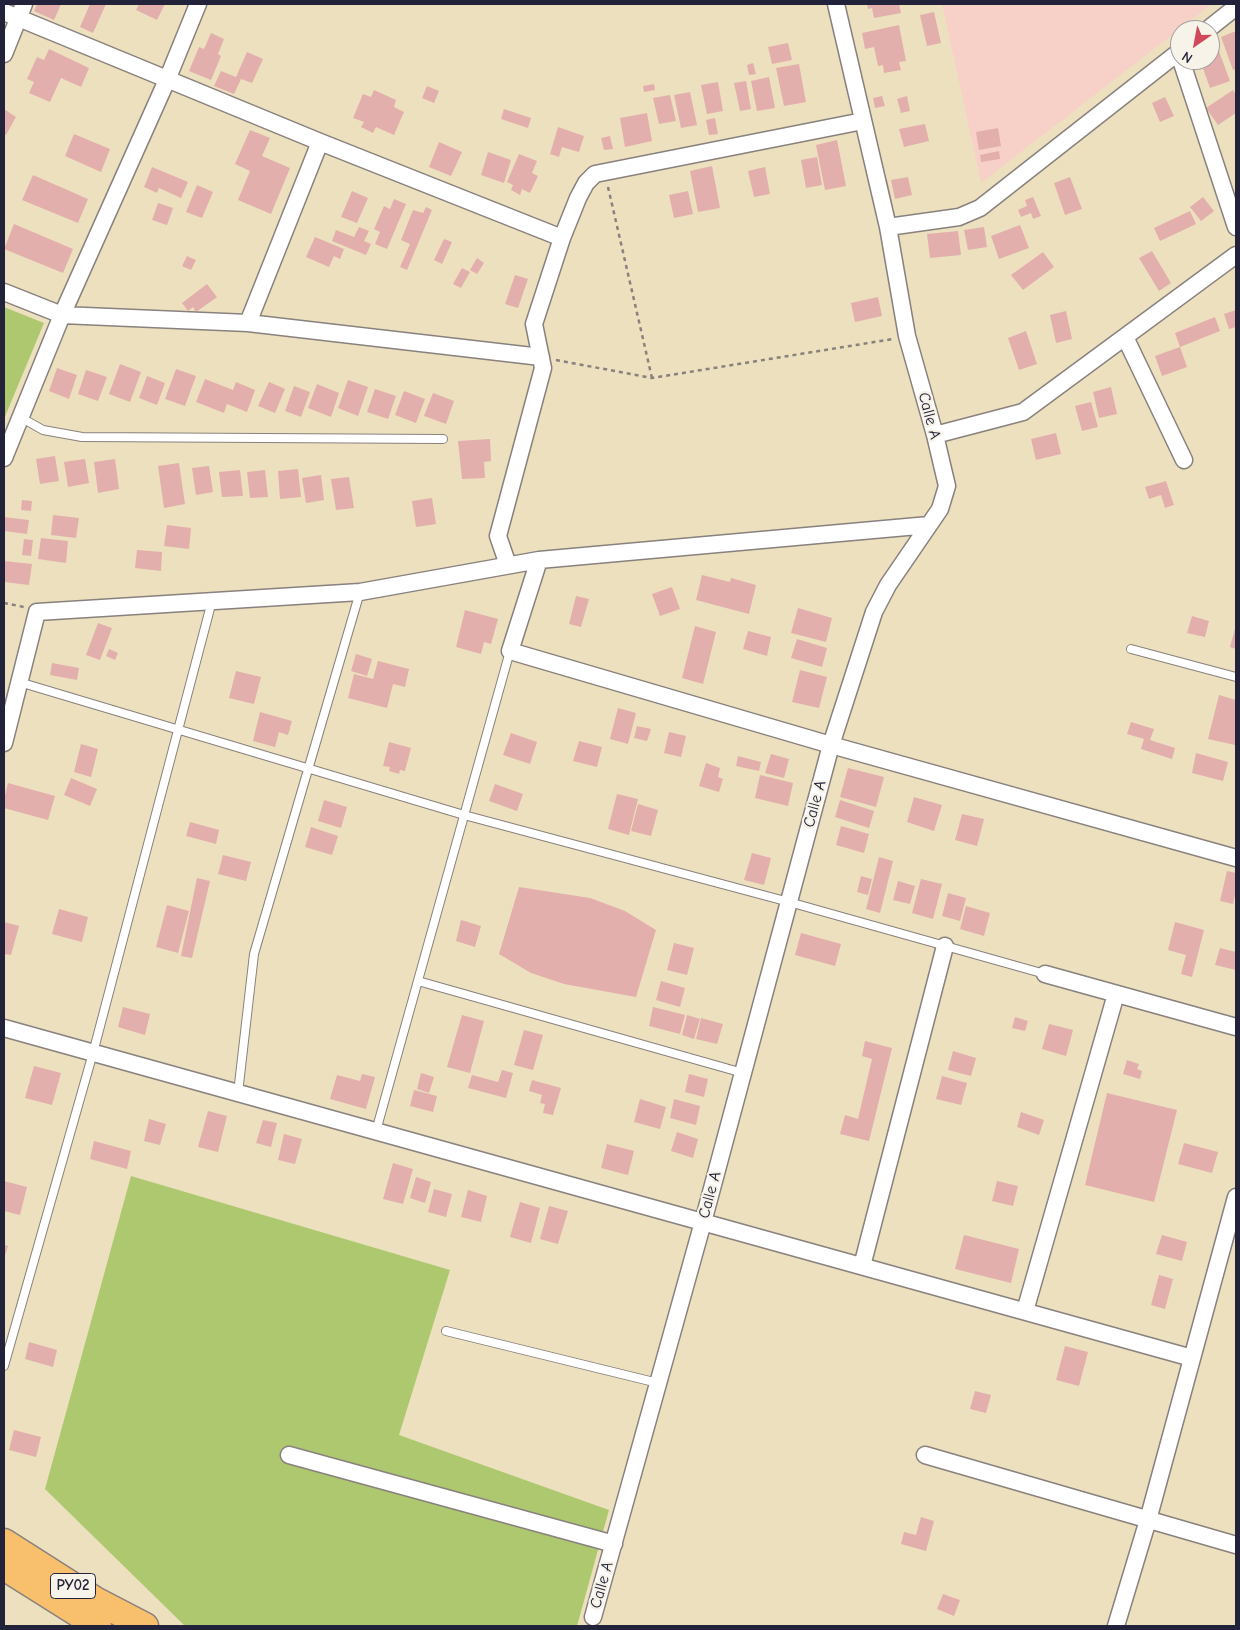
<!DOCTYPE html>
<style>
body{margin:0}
#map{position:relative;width:1240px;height:1630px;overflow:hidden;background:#ede0bf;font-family:"Comic Neue",sans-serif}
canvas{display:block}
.frame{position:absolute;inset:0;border:5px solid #22223b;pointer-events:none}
.north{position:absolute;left:1170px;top:20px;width:50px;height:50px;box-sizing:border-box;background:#f7f3e8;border:1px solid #a29fa3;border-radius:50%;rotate:213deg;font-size:14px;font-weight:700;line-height:20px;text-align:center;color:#22223b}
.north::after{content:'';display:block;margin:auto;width:18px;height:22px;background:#d1495b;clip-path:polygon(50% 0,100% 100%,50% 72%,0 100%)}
</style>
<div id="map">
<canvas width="1240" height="1630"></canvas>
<div class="frame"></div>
<div class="north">N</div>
</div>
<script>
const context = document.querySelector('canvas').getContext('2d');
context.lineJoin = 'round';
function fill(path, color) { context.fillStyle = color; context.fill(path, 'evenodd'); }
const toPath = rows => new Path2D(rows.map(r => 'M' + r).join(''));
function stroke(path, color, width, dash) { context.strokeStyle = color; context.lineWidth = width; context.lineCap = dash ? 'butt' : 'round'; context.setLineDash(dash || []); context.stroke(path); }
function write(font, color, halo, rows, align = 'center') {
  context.font = font + ' "Comic Neue",sans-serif'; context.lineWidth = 4.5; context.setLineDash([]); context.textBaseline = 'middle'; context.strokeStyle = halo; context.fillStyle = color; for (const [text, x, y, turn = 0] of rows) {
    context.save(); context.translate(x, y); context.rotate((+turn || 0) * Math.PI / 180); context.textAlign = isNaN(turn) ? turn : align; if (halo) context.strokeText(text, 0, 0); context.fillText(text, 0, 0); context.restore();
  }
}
const built = toPath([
 [942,4,1212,4,981,183]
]);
const green = toPath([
 [4,307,44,323,4,419],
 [131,1176,450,1270,399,1435,609,1510,577,1626,185,1626,45,1489]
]);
const building = toPath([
 [37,4,61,4,54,20,34,11],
 [90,4,106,4,93,33,80,27],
 [139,4,165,4,157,20,136,10],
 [867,4,899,4,901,13,874,18,872,8,868,9],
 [934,12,941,43,927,46,920,15],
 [899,25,906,61,899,62,901,70,884,73,883,65,878,66,874,47,865,49,862,33],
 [1236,31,1236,69,1233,70,1221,37],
 [211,33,224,39,218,54,221,56,211,80,189,71,199,47,204,49],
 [788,43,792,60,772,64,768,47],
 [1217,46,1230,81,1210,88,1200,60,1210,60,1210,48],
 [49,49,89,68,81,87,61,78,50,102,29,93,34,82,27,79,37,57,44,60],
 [247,52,263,59,252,83,241,79,234,94,214,86,221,71,236,77],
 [753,63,756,74,749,75,747,65],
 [799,64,806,102,784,106,776,68],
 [769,77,775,108,757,111,751,81],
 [746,81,751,109,740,111,734,83],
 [718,82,723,111,707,114,701,85],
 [654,84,655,90,644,92,643,86],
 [427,86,439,91,434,103,422,98],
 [374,90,396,100,394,107,404,112,394,135,376,127,373,133,361,127,364,122,353,118,363,94,371,97],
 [1233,90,1236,95,1236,113,1218,125,1206,108],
 [690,92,697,125,681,128,674,95],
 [670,95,676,121,659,124,653,98],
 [882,96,885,106,875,108,873,98],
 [907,96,910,111,901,113,897,99],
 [1165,97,1174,116,1160,122,1152,103],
 [4,109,16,117,6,135,4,134],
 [504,109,531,118,528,128,501,119],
 [647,113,652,141,625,147,620,118],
 [715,118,718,134,709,135,706,120],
 [925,124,929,141,904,147,899,129],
 [558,127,584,136,579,152,562,147,559,157,550,154],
 [998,128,1001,146,979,150,976,132],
 [250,130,270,138,262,156,290,168,271,214,238,200,250,171,235,164],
 [74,134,110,149,101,172,65,156],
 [610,136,613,149,604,150,601,138],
 [837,140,846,186,825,190,816,145],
 [439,142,462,152,451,176,429,167],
 [999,151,1000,159,981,162,980,155],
 [488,152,511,160,504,183,481,175],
 [519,154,537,161,532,173,538,176,530,193,522,189,520,195,511,190,513,185,507,182],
 [817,157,822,185,806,188,801,160],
 [712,166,720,208,698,212,690,171],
 [152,167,188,182,181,198,159,188,157,193,144,187],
 [765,167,770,194,754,197,748,171],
 [33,175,88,199,78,223,22,200],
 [908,177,912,195,895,199,891,180],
 [1070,177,1082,209,1065,215,1054,183],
 [887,179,892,202,886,203,881,181],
 [197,185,213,192,202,218,186,212],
 [352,191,368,198,357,223,341,217],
 [688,191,693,214,674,218,669,195],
 [1033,197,1041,216,1033,219,1031,213,1021,217,1018,210,1027,206,1025,200],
 [1203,197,1214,211,1201,221,1190,207],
 [394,199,406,204,387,249,375,244,380,232,374,229,384,206,390,209],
 [158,203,173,208,167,225,152,220],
 [426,207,432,210,407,270,400,267,410,244,401,240,413,210,423,213],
 [1190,211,1196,224,1160,241,1154,228],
 [14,224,73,249,63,273,4,249],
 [1020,225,1029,248,999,259,991,236],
 [359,227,369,231,364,241,371,244,366,255,332,241,336,230,354,237],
 [984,227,987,247,968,250,964,230],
 [958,231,961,255,930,258,927,234],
 [315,237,344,249,340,259,334,256,329,267,306,257],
 [444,239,452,242,442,264,434,260],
 [1152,251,1171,283,1159,291,1139,258],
 [1043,252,1054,267,1023,290,1011,275],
 [187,256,196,260,191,270,182,266],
 [477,258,484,263,477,274,470,270],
 [462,268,470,272,461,288,453,284],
 [515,275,528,279,518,308,505,304],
 [207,284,217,297,196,312,193,307,188,311,182,303],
 [878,297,882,316,855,322,851,303],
 [1236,310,1236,327,1229,329,1224,314],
 [1066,311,1072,339,1056,343,1050,315],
 [1215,317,1220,331,1180,347,1175,333],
 [1026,331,1037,364,1019,370,1008,338],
 [1180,347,1187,367,1162,376,1155,356],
 [120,364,141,372,130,402,109,394],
 [57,368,77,375,69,399,49,391],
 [176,369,196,376,185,406,165,399],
 [86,370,107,377,98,401,78,394],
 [147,376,165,383,157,405,139,398],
 [205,379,233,390,236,382,255,390,247,412,227,404,224,413,196,402],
 [348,380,368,387,358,416,338,408],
 [269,382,285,389,275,413,258,406],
 [317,384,339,393,331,417,308,408],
 [294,386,310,392,301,417,285,411],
 [1111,387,1117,414,1099,418,1093,392],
 [375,389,396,396,388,419,367,412],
 [404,391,425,399,416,423,395,415],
 [433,393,454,401,446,424,424,416],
 [1091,402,1098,427,1082,431,1075,406],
 [1056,433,1061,454,1036,460,1031,439],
 [490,439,491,461,484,462,485,478,462,479,458,441],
 [55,456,59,481,40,484,36,459],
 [85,459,89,483,68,487,64,462],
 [115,459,119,489,98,493,94,462],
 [179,463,185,504,164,508,158,466],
 [209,466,213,492,196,495,192,468],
 [298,469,301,497,280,499,278,471],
 [240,470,243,496,222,497,219,472],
 [265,470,268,497,250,498,247,472],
 [321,475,324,500,306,503,302,478],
 [349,477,354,508,336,510,331,479],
 [1166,481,1174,505,1165,508,1161,495,1149,499,1145,487],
 [432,498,436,524,416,527,412,501],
 [22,500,32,501,31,511,21,510],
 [53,515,79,518,76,538,51,535],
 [4,517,29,520,27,534,4,531],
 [167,525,191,528,189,549,164,546],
 [41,538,68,541,66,563,38,559],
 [24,539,33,540,31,556,22,555],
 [137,550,162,552,161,571,135,568],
 [4,561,32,564,29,585,4,582],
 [702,575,730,582,731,578,756,585,749,614,696,600],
 [672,587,680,609,660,616,652,594],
 [576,596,589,599,581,627,569,624],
 [798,608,832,618,826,642,791,633],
 [465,610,498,619,491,644,484,642,481,654,456,647],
 [1192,616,1209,621,1205,637,1187,633],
 [98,623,112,628,100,660,86,655],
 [1236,625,1236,649,1230,647],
 [695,626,716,632,703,684,682,678],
 [748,631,771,637,767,656,743,649],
 [797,639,827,648,822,667,791,658],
 [109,649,118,653,115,660,106,656],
 [356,654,372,659,367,676,351,671],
 [378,661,409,669,405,687,393,684,387,708,348,698,354,674,373,679],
 [52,663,79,668,77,680,50,675],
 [800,670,827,677,819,708,792,702],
 [236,671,261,677,254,704,229,698],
 [1219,695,1236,700,1235,745,1208,739],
 [618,708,636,713,628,744,610,739],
 [260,712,292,721,288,735,279,732,275,747,253,741],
 [1131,722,1154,729,1150,740,1175,748,1172,759,1141,749,1144,739,1127,734],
 [637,726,651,729,647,741,634,738],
 [669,732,686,736,681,757,664,753],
 [511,733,537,742,530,764,503,755],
 [579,741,602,747,597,767,573,761],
 [389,742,411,748,405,771,400,770,399,774,389,771,390,767,383,766],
 [81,744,98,749,91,777,74,772],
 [1196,753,1228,762,1223,781,1192,773],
 [771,754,789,759,784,778,765,773],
 [738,756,761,762,759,771,736,766],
 [706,763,720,768,718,777,723,779,719,792,699,786],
 [848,768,884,777,876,807,840,797],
 [760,775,793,783,788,806,755,798],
 [71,778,97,789,90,806,64,795],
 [8,783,55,796,48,820,4,808,4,799],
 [495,784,523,794,517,811,489,801],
 [617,794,638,799,629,835,608,829],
 [914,797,942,805,934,831,907,822],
 [324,800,347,807,341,828,318,821],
 [840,800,874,811,869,828,835,817],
 [638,804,658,810,651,836,631,831],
 [962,814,984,819,977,846,955,840],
 [190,822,219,830,216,844,186,836],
 [841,826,869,834,864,853,836,845],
 [311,827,338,836,332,855,305,847],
 [752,853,771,858,764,885,744,880],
 [223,855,251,862,246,881,218,874],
 [879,857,893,861,880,913,866,909],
 [1227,871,1236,873,1236,891,1233,904,1220,901],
 [861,876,872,879,868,895,857,892],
 [197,878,210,881,192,958,181,956],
 [921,879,942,884,933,919,912,913],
 [898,881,915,886,910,904,893,900],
 [519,887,590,898,625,911,656,930,636,997,564,984,531,973,499,954],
 [948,893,966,898,960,921,942,916],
 [167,905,189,911,178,953,156,947],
 [966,906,990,913,984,936,960,929],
 [59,909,88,917,82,942,52,934],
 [461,920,481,926,475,947,456,941],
 [4,922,19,926,11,955,4,954],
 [1175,922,1204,930,1192,977,1181,974,1186,955,1168,950],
 [801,933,841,944,835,966,795,955],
 [674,943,694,948,687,975,667,970],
 [1220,948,1236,952,1236,970,1215,965],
 [661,981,685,988,680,1007,656,1000],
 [123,1007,150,1014,145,1035,118,1027],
 [653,1007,685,1015,680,1034,649,1026],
 [462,1015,484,1021,470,1073,447,1067],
 [687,1015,700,1019,694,1039,682,1035],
 [1015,1017,1028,1021,1025,1031,1012,1028],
 [701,1018,723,1024,717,1044,696,1039],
 [1049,1024,1073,1030,1066,1056,1042,1049],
 [524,1030,543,1035,533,1070,514,1065],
 [865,1041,892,1048,869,1141,840,1134,845,1115,858,1119,872,1059,862,1056],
 [953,1051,976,1058,971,1076,948,1070],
 [1127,1060,1139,1064,1137,1069,1142,1071,1140,1079,1123,1074],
 [34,1066,61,1073,52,1105,25,1098],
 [502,1070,513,1073,506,1098,468,1088,472,1075,498,1082],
 [421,1073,434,1077,429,1093,417,1089],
 [362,1074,375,1077,366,1109,330,1099,337,1075,360,1081],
 [689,1074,708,1079,704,1097,685,1092],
 [942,1076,967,1083,961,1105,936,1099],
 [532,1080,561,1088,553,1115,543,1113,545,1104,540,1103,542,1095,529,1091],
 [414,1090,437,1096,433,1112,410,1106],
 [1107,1093,1177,1110,1154,1202,1085,1185],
 [640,1099,666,1107,660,1129,634,1122],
 [674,1099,700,1106,696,1125,670,1118],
 [208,1111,227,1116,218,1152,198,1147],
 [1021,1112,1044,1120,1039,1135,1017,1127],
 [149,1119,166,1124,160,1145,144,1141],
 [263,1120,277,1123,271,1147,256,1143],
 [677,1132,698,1139,693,1158,671,1151],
 [284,1134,302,1139,295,1164,278,1160],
 [94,1141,131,1151,127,1169,90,1159],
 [1184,1143,1218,1152,1212,1173,1178,1164],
 [607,1144,634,1151,628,1175,601,1168],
 [393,1163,413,1169,403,1204,383,1199],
 [416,1177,431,1182,425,1203,410,1198],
 [4,1181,27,1187,20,1215,4,1211],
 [997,1181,1018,1186,1013,1206,992,1201],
 [434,1189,452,1194,446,1217,428,1212],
 [468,1190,487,1196,481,1222,461,1217],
 [520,1202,540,1208,531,1243,510,1237],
 [549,1206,568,1211,558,1244,540,1239],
 [964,1235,1019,1249,1011,1283,955,1269],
 [1162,1235,1187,1242,1182,1261,1156,1254],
 [4,1245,8,1246,4,1259],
 [1159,1275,1173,1279,1165,1309,1151,1305],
 [29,1342,57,1350,53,1367,25,1359],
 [1065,1346,1088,1352,1079,1386,1056,1380],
 [975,1391,991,1395,986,1413,970,1409],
 [14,1430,41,1437,36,1457,9,1450],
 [921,1517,934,1521,926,1551,901,1544,904,1532,916,1535],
 [943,1594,960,1600,954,1616,937,1609]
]);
const path = toPath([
 [608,187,652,378],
 [556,360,652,378,893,339],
 [4,603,24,607]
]);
const service = toPath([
 [20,417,43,430,82,437,443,439],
 [1131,649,1236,677],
 [19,682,464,815,789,902,1045,974],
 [418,981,743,1073],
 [238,1093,254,954,360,592],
 [376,1131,510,651],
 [446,1331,658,1383],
 [4,1366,93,1053,212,601]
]);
const minor = toPath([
 [4,12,320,142,562,238],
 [1207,30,1236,7],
 [4,54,24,4],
 [1181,60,1236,227],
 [888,227,959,217,980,208,1180,51],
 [4,292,62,315,248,323,541,357],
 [248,323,320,142],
 [1125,337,1184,460],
 [935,435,1023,412,1236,255],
 [4,458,62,315,167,80,198,4],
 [539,560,510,651,831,745,1236,858],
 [508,565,498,536,543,368,534,324,562,238,578,198,586,183,595,174,863,121],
 [4,743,37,612,360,592,539,560,929,525],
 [1045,974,1236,1027],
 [4,1028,1192,1358],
 [862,1266,945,946],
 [1025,1311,1116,994],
 [289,1455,614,1544],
 [925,1455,1236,1545],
 [593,1617,703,1222,831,745,874,612,888,585,940,509,947,486,935,435,907,336,888,227,836,4],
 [1116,1626,1148,1520,1236,1197]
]);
const trunk = toPath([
 [4,1542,95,1600,145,1626],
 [4,1567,98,1626]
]);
const shields = [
 [73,1586,45]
];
const shieldNames = [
 ["PY02",73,1586]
];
const streetNames = [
 ["Calle A",929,416,75],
 ["Calle A",815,804,-75],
 ["Calle A",710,1195,-75],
 ["Calle A",602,1585,-74]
];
fill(built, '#f7d1c8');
fill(green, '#adc86f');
fill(building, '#e3afac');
stroke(service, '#88817d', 10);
stroke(minor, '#88817d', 19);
stroke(trunk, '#88817d', 29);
stroke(path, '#88817d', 2.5, [4, 4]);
stroke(service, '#fff', 8);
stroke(minor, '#fff', 16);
stroke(trunk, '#f8bf6c', 26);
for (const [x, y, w] of shields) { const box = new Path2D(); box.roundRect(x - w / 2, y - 12.5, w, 25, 4); context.fillStyle = '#f7f3e8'; context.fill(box); stroke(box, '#22223b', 1); }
write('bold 15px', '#22223b', null, shieldNames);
write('16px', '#22223b', '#f7f3e8', streetNames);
</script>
